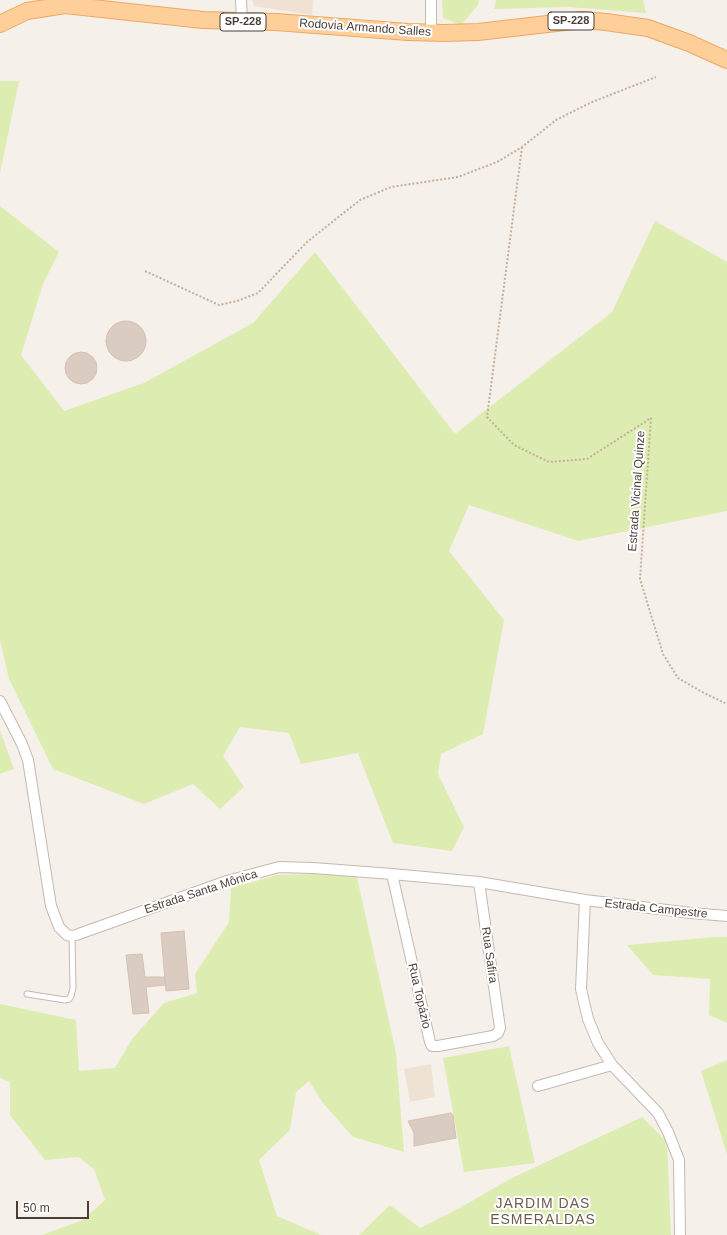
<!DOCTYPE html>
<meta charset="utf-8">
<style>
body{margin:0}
#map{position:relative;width:727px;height:1235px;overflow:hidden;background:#f6f0ea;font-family:Arial,sans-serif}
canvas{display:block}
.scale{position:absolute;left:16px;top:1201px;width:73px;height:18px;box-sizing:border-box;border:2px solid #4b3f37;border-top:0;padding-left:5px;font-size:12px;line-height:14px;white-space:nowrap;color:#4b3f37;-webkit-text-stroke:3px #fff;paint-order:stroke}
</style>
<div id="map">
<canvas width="727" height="1235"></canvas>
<div class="scale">50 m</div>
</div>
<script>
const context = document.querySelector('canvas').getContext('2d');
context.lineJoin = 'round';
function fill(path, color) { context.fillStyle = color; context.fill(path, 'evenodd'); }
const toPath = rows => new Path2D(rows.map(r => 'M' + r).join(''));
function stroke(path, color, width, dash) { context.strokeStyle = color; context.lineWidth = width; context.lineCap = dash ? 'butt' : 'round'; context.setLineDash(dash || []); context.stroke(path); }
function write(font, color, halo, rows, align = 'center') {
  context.font = font + ' Arial,sans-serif'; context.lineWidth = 4; context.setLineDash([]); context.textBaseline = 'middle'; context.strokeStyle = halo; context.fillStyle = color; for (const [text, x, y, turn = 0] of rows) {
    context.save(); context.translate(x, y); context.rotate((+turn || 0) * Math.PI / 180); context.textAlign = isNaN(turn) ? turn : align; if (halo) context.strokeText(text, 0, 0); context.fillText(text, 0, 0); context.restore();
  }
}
const education = toPath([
 [252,0,313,0,312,15,254,6],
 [431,1064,435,1097,410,1102,404,1069]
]);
const green = toPath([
 [442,0,479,0,478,5,461,25,443,18],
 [496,0,643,0,646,13,568,7,494,9],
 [0,81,19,81,0,173],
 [0,206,59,252,43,284,21,355,64,411,144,383,253,323,315,252,455,434,612,312,655,221,727,262,727,511,578,541,469,505,449,551,504,620,483,734,441,754,438,774,464,827,452,851,393,843,358,753,301,764,289,733,240,727,223,756,244,787,220,809,193,784,144,804,53,769,9,679,0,640],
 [0,730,14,769,0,774],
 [356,873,396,1053,404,1152,353,1137,323,1103,309,1081,296,1092,290,1130,259,1160,277,1216,321,1235,42,1235,83,1220,105,1200,94,1169,78,1157,45,1160,10,1115,10,1082,0,1078,0,1004,76,1020,79,1071,115,1068,132,1039,164,1003,197,993,195,974,229,922,231,888,277,875],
 [716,937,727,937,727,1023,709,1015,710,979,653,975,627,945],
 [509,1046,535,1163,464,1172,443,1058],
 [727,1060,727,1154,701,1071],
 [642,1117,667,1142,671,1235,359,1235,390,1205,420,1228,458,1209,510,1179]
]);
const building = toPath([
 '106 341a20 20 0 1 1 40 0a20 20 0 1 1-40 0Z',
 '65 368a16 16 0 1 1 32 0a16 16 0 1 1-32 0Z',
 [184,931,189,989,166,991,161,933,184,931],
 [142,954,145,977,165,977,166,985,146,987,149,1013,133,1014,126,955,142,954],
 [451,1113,453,1115,456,1138,414,1146,414,1133,408,1121,451,1113]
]);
const path = toPath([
 [522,147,487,417,514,445,549,462,587,459,651,418,640,579,663,654,678,678,704,693,727,704],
 [145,271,219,305,237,301,258,293,307,242,360,200,391,187,458,177,497,162,522,147,556,120,592,102,656,77]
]);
const lane = toPath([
 [27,994,65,1000,69,999,71,996,73,988,72,936]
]);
const street = toPath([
 [241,0,242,22],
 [431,33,431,0],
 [0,701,22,744,28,760,51,906,59,927,67,935,72,936,76,935,227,881,279,867,313,868,392,874,479,882,585,900,691,913,727,916],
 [392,874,430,1042,432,1046,438,1046,493,1036,498,1033,500,1028,479,882],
 [585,900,581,989,588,1019,598,1043,612,1065,658,1113,668,1132,679,1160,680,1235],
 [538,1086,612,1065]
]);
const primary = toPath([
 [0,24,27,11,65,5,203,20,276,22,408,32,444,33,478,32,582,20,606,22,648,28,689,43,727,60]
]);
const shields = [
 [571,21,46],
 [243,22,46]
];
const shieldNames = [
 ["SP-228",571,21],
 ["SP-228",243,22]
];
const streetNames = [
 ["Rodovia Armando Salles",365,28,4],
 ["Estrada Vicinal Quinze",637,491,-86],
 ["Estrada Santa Mônica",201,892,-18],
 ["Estrada Campestre",656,909,6],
 ["Rua Safira",489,955,82],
 ["Rua Topázio",419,996,77]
];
const quarterNames = [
 ["JARDIM DAS",543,1204],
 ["ESMERALDAS",543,1220]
];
fill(education, '#f0e2d3');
fill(green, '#ddecb1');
fill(building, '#dbccc2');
stroke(building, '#d4c0b1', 1);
stroke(lane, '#c5b9af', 7);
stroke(street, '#c5b9af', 12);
stroke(primary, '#eca863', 18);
stroke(path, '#c5af9c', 2, [2, 2]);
stroke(lane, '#fff', 5);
stroke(street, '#fff', 10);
stroke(primary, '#ffcf9a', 16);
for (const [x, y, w] of shields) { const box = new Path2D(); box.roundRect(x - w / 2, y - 9, w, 18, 3); context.fillStyle = '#fff'; context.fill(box); stroke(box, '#4b3f37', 1); }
write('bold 11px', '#4b3f37', null, shieldNames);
write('12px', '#4b3f37', '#fff', streetNames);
context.letterSpacing = '1px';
write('14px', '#6e5b4e', '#fff', quarterNames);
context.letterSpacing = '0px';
</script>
